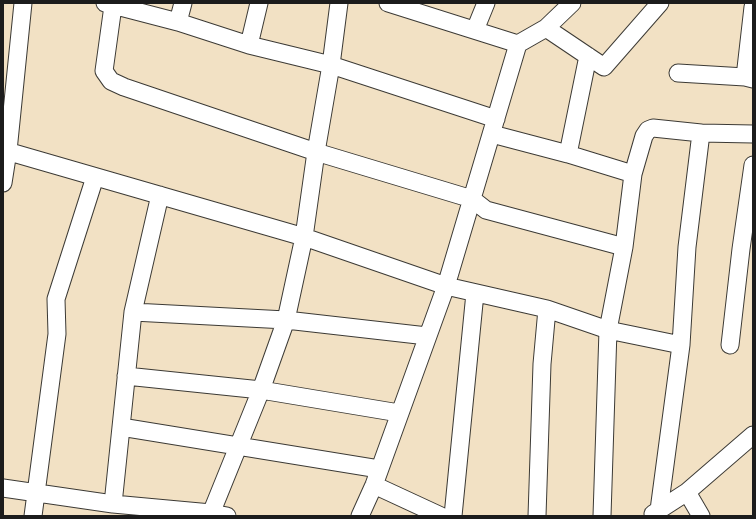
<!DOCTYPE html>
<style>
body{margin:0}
#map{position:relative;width:756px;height:519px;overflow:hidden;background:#f2e1c4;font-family:Mynerve,sans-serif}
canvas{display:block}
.frame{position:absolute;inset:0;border:4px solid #1c1c1c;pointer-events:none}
</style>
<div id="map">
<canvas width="756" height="519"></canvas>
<div class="frame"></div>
</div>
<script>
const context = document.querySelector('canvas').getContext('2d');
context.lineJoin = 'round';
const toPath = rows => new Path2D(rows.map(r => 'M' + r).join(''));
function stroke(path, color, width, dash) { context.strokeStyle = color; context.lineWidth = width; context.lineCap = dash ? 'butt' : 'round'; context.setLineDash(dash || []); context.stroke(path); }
const minor = toPath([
 [105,3,178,22,249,45,331,65,496,119],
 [388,3,518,44],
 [113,6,104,71,111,81,124,87,316,152,472,199,486,210,624,247],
 [178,22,183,3],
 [546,28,604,67,660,3],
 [475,30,486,3],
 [249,45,259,3],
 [678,73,745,77,753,79],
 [745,77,753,7],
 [492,134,568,154,633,174],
 [3,150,304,237,446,286,547,309,608,330,681,345],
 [568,154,588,56],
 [3,183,8,151,23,3],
 [133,312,286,320,427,336],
 [730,345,741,249,753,165],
 [126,376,261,390,399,413],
 [121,427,379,469],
 [374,485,441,516],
 [3,488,113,504,211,513,227,516],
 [687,492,701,516],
 [113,504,133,312,160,195],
 [659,510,681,345,687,247,701,133],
 [653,514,687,492,753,435],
 [33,516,57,334,56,299,95,177],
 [210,516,261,390,286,320,304,237,316,152,331,65,339,3],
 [360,516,374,485,446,286,518,44,546,28,572,3],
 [453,516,475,293],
 [537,516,542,364,547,309],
 [602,516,608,330,624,247,633,174,644,136,648,130,653,128,701,133,753,134]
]);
stroke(minor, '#3c3a35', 19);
stroke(minor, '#fff', 17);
</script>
